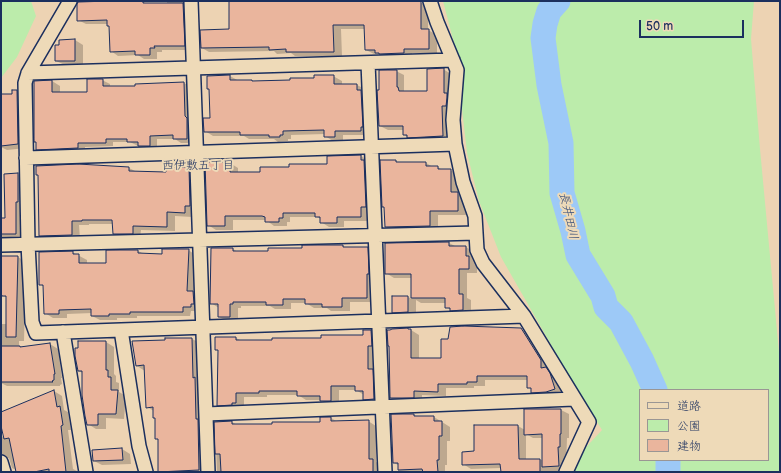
<!DOCTYPE html>
<meta charset="utf-8">
<style>
body{margin:0}
#map{position:relative;width:781px;height:473px;overflow:hidden;background:#edd3b3;font-family:"Balsamiq Sans","Klee One",sans-serif}
canvas{display:block}
.frame{position:absolute;inset:0;border:2px solid #1b2f5e;pointer-events:none}
.legend{position:absolute;left:639px;top:389px;width:130px;height:72px;box-sizing:border-box;background:#eedab8;border:1px solid #9a9694;margin:0;padding:5px 7px;list-style:none;font-size:12px;color:#1b2f5e}
.legend li{display:flex;align-items:center;gap:8px;height:20px}
.legend b{width:20px;border:1px solid #9a9694}
.scale{position:absolute;left:639px;top:20px;width:105px;height:18px;box-sizing:border-box;border:2px solid #1b2f5e;border-top:0;padding-left:5px;font-size:12px;line-height:14px;white-space:nowrap;color:#1b2f5e;-webkit-text-stroke:3px #eedab8;paint-order:stroke}
</style>
<div id="map">
<canvas width="781" height="473"></canvas>
<div class="frame"></div>
<ul class="legend">
<li><b style="height:5px;background:#eedab8"></b>道路</li>
<li><b style="height:11px;background:#bcecab"></b>公園</li>
<li><b style="height:11px;background:#eab59d"></b>建物</li>
</ul>
<div class="scale">50 m</div>
</div>
<script>
const context = document.querySelector('canvas').getContext('2d');
context.lineJoin = 'round';
function fill(path, color) { context.fillStyle = color; context.fill(path, 'evenodd'); }
const toPath = rows => new Path2D(rows.map(r => 'M' + r).join(''));
function stroke(path, color, width, dash) { context.strokeStyle = color; context.lineWidth = width; context.lineCap = dash ? 'butt' : 'round'; context.setLineDash(dash || []); context.stroke(path); }
function write(font, color, halo, rows, align = 'center') {
  context.font = font + ' "Balsamiq Sans","Klee One",sans-serif'; context.lineWidth = 4; context.setLineDash([]); context.textBaseline = 'middle'; context.strokeStyle = halo; context.fillStyle = color; for (const [text, x, y, turn = 0] of rows) {
    context.save(); context.translate(x, y); context.rotate((+turn || 0) * Math.PI / 180); context.textAlign = isNaN(turn) ? turn : align; if (halo) context.strokeText(text, 0, 0); context.fillText(text, 0, 0); context.restore();
  }
}
const green = toPath([
 [1,1,31,1,36,16,17,57,1,78],
 [443,1,754,1,751,39,760,149,780,363,780,472,571,472,576,458,602,430,570,378,501,257,479,201,467,153,455,47],
 [640,390,768,390,768,460,640,460]
]);
const shadow = toPath([
 [142,1,147,4,167,4,167,1,191,1,192,50,162,50,162,52,157,52,157,59,144,59,138,55,118,56,111,51,110,27,108,24,86,24,78,20],
 [230,1,396,1,420,2,428,7,428,30,437,35,437,53,412,53,412,57,384,57,379,54,374,54,366,50,365,29,341,29,342,56,295,56,291,53,277,54,274,51,209,52,202,48,230,30],
 [75,40,83,45,83,65,65,65,56,61],
 [443,69,451,74,450,140,416,142,404,135,404,130,388,130,380,126,396,71,404,75,404,92,428,92],
 [208,76,230,76,239,81,254,82,315,79,333,76,342,81,342,85,357,85,365,89,369,135,343,135,343,141,333,141,325,136,325,134,291,135,291,139,288,139,288,141,278,142,274,139,249,139,244,136,213,136,205,131,211,119,210,90,208,89],
 [102,80,110,84,110,87,136,87,136,85,184,83,192,87,194,143,181,143,175,139,157,139,157,150,146,150,130,142,113,142,113,146,85,147,85,152,44,153,37,149,37,143,35,142,35,82,52,81,60,86,60,93,88,93],
 [17,91,25,95,26,148,7,150,1,147,1,95,13,95],
 [361,156,369,161,369,221,344,221,344,227,329,227,321,222,321,219,317,217,290,217,290,222,287,222,287,226,274,226,266,220,233,220,233,230,216,230,208,225,230,163,238,168,238,173,261,173,290,168,328,165,328,157],
 [396,161,399,163,426,163,433,167,438,167,442,170,450,170,458,174,458,194,466,198,466,215,438,215,438,230,394,231,386,227,385,208,383,207],
 [129,168,137,172,167,173,189,168,196,172,192,217,175,216,175,231,141,230,140,238,121,238,114,234,113,224,89,224,89,225,79,225,80,239,48,240,40,235],
 [18,174,26,179,24,238,1,238,1,219,6,219],
 [449,243,457,247,466,247,474,252,474,260,477,262,477,273,467,273,467,298,471,300,471,314,459,315,446,307,446,303,421,303,416,300,416,316,402,317,393,312,408,297,412,299,412,278,394,278,386,273],
 [343,246,346,248,367,248,375,253,374,302,350,302,350,311,331,311,327,308,314,308,306,303,291,303,291,309,275,309,270,306,241,306,241,308,238,308,238,321,227,321,219,317,219,308,211,303,212,249,233,249,238,252,269,252],
 [188,250,196,255,199,311,191,311,190,316,137,316,137,318,117,318,117,320,100,320,92,316,92,313,67,314,67,318,53,318,45,313,44,287,40,284,72,252,87,260,87,264,107,264,138,251,144,254,163,255],
 [1,257,18,257,26,262,24,341,19,341,19,347,22,348,50,344,58,349,62,378,61,378,62,384,60,385,60,386,7,386,1,383,1,324,7,324,7,297,1,296],
 [521,329,529,334,549,365,549,370,554,372,558,379,562,394,540,397,532,392,532,389,528,387,528,380,485,380,485,386,474,386,474,388,446,388,446,396,422,395,422,402,399,403,391,398,411,330,419,335,419,359,442,359,449,340,449,333],
 [371,331,379,336,382,403,372,404,364,399,364,395,356,390,339,390,339,405,329,405,321,400,306,400,298,395,267,395,267,397,244,397,244,407,226,410,218,405,219,351,216,349,236,338,242,341,322,339,364,336],
 [166,339,192,339,200,343,207,472,159,472,159,440,156,438,156,419,154,418,154,411,147,407,145,371,137,366,166,341],
 [106,342,114,347,114,374,116,376,116,382,119,383,119,392,126,396,124,419,106,418,106,429,96,429,88,424,83,373,78,371],
 [54,391,62,396,64,410,68,412,71,430,68,430,73,469,79,472,16,472,16,470,12,468,9,458,7,459,1,465,1,472,1,437,4,436,1,413],
 [561,410,569,414,569,438,567,438,566,470,564,472,502,472,501,468,471,469,463,464,475,452,518,426,525,430],
 [526,434,533,438,543,438,543,460,526,460],
 [414,415,419,417,434,417,450,427,450,441,447,441,447,465,445,465,445,472,398,472,398,465,394,463],
 [331,418,338,422,368,421,376,426,376,462,381,464,381,472,217,472,215,423,232,422,237,425,321,423],
 [122,449,130,454,131,464,102,465,94,461]
]);
const river = toPath([
 [558,1,549,11,545,24,543,38,549,85,561,143,562,193,573,231,578,255,603,296,606,307,621,322,642,361,655,390],
 [668,472,668,460]
]);
const building = toPath([
 [110,1,143,1,143,3,183,3,185,46,154,46,155,48,150,48,150,55,135,55,135,51,110,52,109,26,107,26,107,20,77,21,77,4,78,2,110,1],
 [229,1,421,1,421,29,429,29,429,49,404,49,404,53,379,54,379,53,375,53,375,50,365,50,364,25,333,25,334,52,286,52,286,49,269,50,269,47,201,48,200,30,229,29,229,1],
 [75,39,75,61,55,61,55,45,59,45,59,40,75,39],
 [444,68,444,93,447,93,447,98,446,106,442,106,443,136,407,138,407,135,403,135,403,126,379,126,377,90,379,90,379,70,397,70,397,87,398,87,399,91,427,91,427,69,444,68],
 [230,75,230,80,252,80,252,81,290,80,290,78,314,78,314,75,334,75,334,84,357,84,357,90,361,90,363,127,361,127,361,131,335,131,335,137,324,137,324,130,283,131,283,135,280,135,280,137,269,137,269,135,240,135,240,132,204,132,203,118,210,118,209,89,207,89,207,76,230,75],
 [87,79,103,79,103,86,135,86,135,84,184,82,185,116,187,118,187,139,173,139,173,135,150,136,150,146,138,146,138,142,127,142,127,139,106,139,106,143,78,143,78,148,36,150,36,142,34,142,34,81,52,80,52,92,87,92,87,79],
 [12,90,17,90,18,144,1,146,1,94,12,94,12,90],
 [361,155,361,160,364,160,366,207,361,207,361,217,337,217,337,223,320,223,320,217,315,217,315,213,283,213,283,218,279,218,279,222,265,222,265,217,262,216,225,216,225,226,207,226,205,162,230,162,230,172,260,172,260,167,289,167,289,164,327,164,327,156,361,155],
 [380,160,396,160,396,162,426,162,426,166,438,166,438,169,451,169,451,192,458,192,458,211,430,211,430,226,385,227,384,207,382,207,380,160],
 [78,164,129,167,129,171,166,172,166,167,189,167,190,206,185,206,185,213,167,212,167,227,133,226,133,234,113,234,112,220,82,220,82,221,72,221,72,235,39,236,38,175,36,175,36,166,78,164],
 [18,173,18,202,16,202,16,234,1,234,1,218,5,218,4,174,18,173],
 [449,242,449,246,466,246,466,256,469,256,469,269,459,269,459,294,463,294,463,310,450,311,450,308,445,308,445,298,411,298,411,274,385,274,385,243,449,242],
 [302,245,343,245,343,247,368,247,369,274,367,274,367,298,342,298,342,307,322,307,322,304,305,304,305,299,283,299,283,305,266,305,266,302,233,302,233,304,230,304,230,317,218,317,218,304,210,304,211,248,233,248,233,251,268,251,268,248,302,248,302,245],
 [162,249,189,249,187,291,193,291,194,304,191,304,191,307,183,307,183,312,130,312,130,314,109,314,109,316,91,316,91,309,59,310,59,314,44,314,43,285,39,285,39,252,73,251,73,254,79,254,79,263,106,263,106,250,138,250,138,253,162,254,162,249],
 [1,256,18,256,16,337,6,337,6,296,2,296,1,293,1,256],
 [392,296,408,296,408,312,392,313,392,296],
 [463,326,521,328,541,360,541,368,546,367,550,373,555,389,546,392,531,393,531,388,527,388,527,376,477,376,477,382,467,382,467,384,438,384,438,392,414,391,414,398,390,398,389,346,388,346,387,330,390,330,392,329,408,328,408,329,411,329,411,358,441,358,441,339,448,339,450,327,463,326],
 [363,330,371,330,372,346,368,346,368,369,373,369,374,399,363,400,363,391,355,391,355,386,331,386,331,401,320,401,320,396,297,396,297,391,259,391,259,393,236,393,236,403,232,403,232,405,217,406,218,350,215,350,215,337,236,337,236,340,272,340,272,338,321,338,321,335,363,335,363,330],
 [165,338,192,338,193,378,195,377,196,419,198,419,199,470,158,472,158,439,155,439,155,418,153,418,153,407,146,408,144,365,136,366,132,341,165,340,165,338],
 [78,341,106,341,106,370,108,370,108,377,111,377,111,390,118,390,116,414,98,414,98,425,87,425,85,416,82,395,82,371,78,371,75,356,75,348,78,348,78,341],
 [50,343,55,374,54,374,54,380,52,381,53,382,1,382,1,346,20,346,20,347,50,343],
 [54,390,57,407,60,406,63,425,61,426,66,472,49,472,49,469,34,472,16,472,9,438,4,439,1,426,1,412,54,390],
 [524,409,561,409,561,434,560,434,560,447,558,447,559,466,542,467,542,434,524,435,524,409],
 [391,414,414,414,414,416,434,416,434,421,442,421,442,436,439,436,439,460,437,460,438,472,423,472,422,469,398,470,398,463,393,463,391,414],
 [320,417,331,417,331,421,369,420,369,459,373,459,373,472,221,472,220,454,215,454,214,422,232,421,232,424,272,424,272,422,320,422,320,417],
 [474,425,518,425,519,459,540,459,540,472,501,472,500,464,462,465,462,452,474,451,474,425],
 [122,448,123,460,93,461,92,450,122,448]
]);
const street = toPath([
 [70,1,28,73,25,83,28,244,32,322,36,333,121,330,139,446,146,472],
 [191,1,208,472],
 [430,1,437,22,457,70,453,120,455,144,463,182,475,216,477,250,483,263,524,316,589,422,566,472],
 [368,63,385,472],
 [28,73,453,60],
 [26,158,455,144],
 [1,245,476,233],
 [121,330,524,316],
 [63,332,86,472],
 [206,414,574,399],
 [1,462,4,472]
]);
const neighbourhoodNames = [
 ["西伊敷五丁目",198,166]
];
const waterNames = [
 ["長井田川",568,216,77]
];
fill(green, '#bcecab');
fill(shadow, '#0003');
stroke(river, '#9dc9f7', 25);
fill(building, '#eab59d');
stroke(building, '#1b2f5e', 1);
stroke(street, '#1b2f5e', 16);
stroke(street, '#eedab8', 13);
write('12px', '#1b2f5e', '#eedab8', neighbourhoodNames);
write('italic 12px', '#2e4675', '#eedab8', waterNames);
</script>
